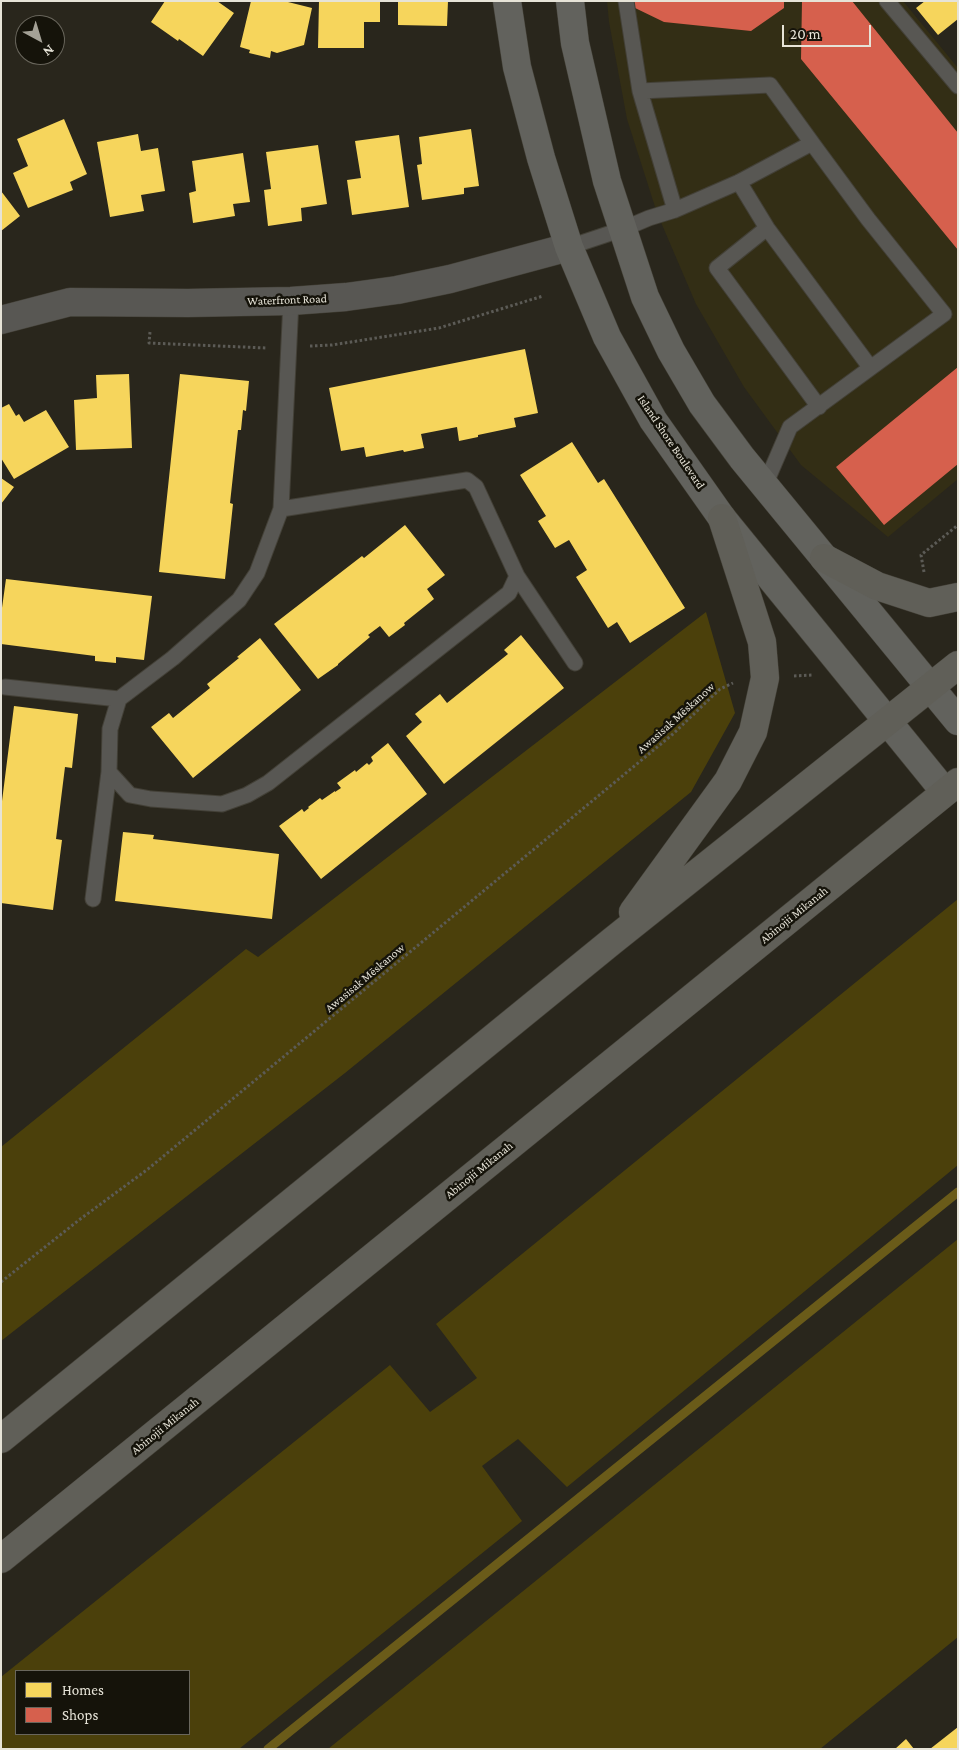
<!DOCTYPE html>
<meta charset="utf-8">
<style>
body{margin:0}
#map{position:relative;width:959px;height:1750px;overflow:hidden;background:#29261c;font-family:"Crimson Pro",serif}
canvas{display:block}
.frame{position:absolute;inset:0;border:2px solid #e6e3d7;pointer-events:none}
.legend{position:absolute;left:15px;top:1670px;width:175px;height:65px;box-sizing:border-box;background:#15130a;border:1px solid #69665c;margin:0;padding:6px 9px;list-style:none;font-size:15px;color:#e6e3d7}
.legend li{display:flex;align-items:center;gap:10px;height:25px}
.legend b{width:25px;border:1px solid #69665c}
.north{position:absolute;left:15px;top:15px;width:50px;height:50px;box-sizing:border-box;background:#15130a;border:1px solid #69665c;border-radius:50%;rotate:141deg;font-size:14px;font-weight:700;line-height:20px;text-align:center;color:#e6e3d7}
.north::after{content:'';display:block;margin:auto;width:18px;height:22px;background:#a4a196;clip-path:polygon(50% 0,100% 100%,50% 72%,0 100%)}
.scale{position:absolute;left:782px;top:25px;width:89px;height:22px;box-sizing:border-box;border:2px solid #e6e3d7;border-top:0;padding-left:6px;font-size:15px;line-height:18px;white-space:nowrap;color:#e6e3d7;-webkit-text-stroke:4px #15130a;paint-order:stroke}
</style>
<div id="map">
<canvas width="959" height="1750"></canvas>
<div class="frame"></div>
<ul class="legend">
<li><b style="height:14px;background:#f6d55c"></b>Homes</li>
<li><b style="height:14px;background:#d6604d"></b>Shops</li>
</ul>
<div class="north">N</div>
<div class="scale">20 m</div>
</div>
<script>
const context = document.querySelector('canvas').getContext('2d');
context.lineJoin = 'round';
function fill(path, color) { context.fillStyle = color; context.fill(path, 'evenodd'); }
const toPath = rows => new Path2D(rows.map(r => 'M' + r).join(''));
function stroke(path, color, width, dash) { context.strokeStyle = color; context.lineWidth = width; context.lineCap = dash ? 'butt' : 'round'; context.setLineDash(dash || []); context.stroke(path); }
function write(font, color, halo, rows, align = 'center') {
  context.font = font + ' "Crimson Pro",serif'; context.lineWidth = 5; context.setLineDash([]); context.textBaseline = 'middle'; context.strokeStyle = halo; context.fillStyle = color; for (const [text, x, y, turn = 0] of rows) {
    context.save(); context.translate(x, y); context.rotate((+turn || 0) * Math.PI / 180); context.textAlign = isNaN(turn) ? turn : align; if (halo) context.strokeText(text, 0, 0); context.fillText(text, 0, 0); context.restore();
  }
}
const built = toPath([
 [607,1,903,1,958,68,958,479,888,537,801,465,744,387,696,304,657,213,627,119,609,22]
]);
const green = toPath([
 [706,612,735,713,691,792,345,1073,1,1341,1,1147,246,949,258,957],
 [958,899,958,1165,567,1487,518,1439,482,1466,522,1521,239,1749,1,1749,1,1677,390,1365,430,1412,477,1378,436,1324],
 [16,1671,189,1671,189,1734,16,1734],
 [958,1239,958,1637,820,1749,328,1749]
]);
const homes = toPath([
 [165,1,217,1,234,13,203,56,179,39,178,41,151,22],
 [251,1,284,1,312,8,304,45,277,53,271,51,270,58,249,53,250,50,240,47],
 [319,1,380,1,380,22,364,22,364,48,318,48],
 [398,1,448,1,447,26,398,25],
 [925,1,958,1,958,19,938,35,916,8],
 [64,119,87,174,70,182,73,190,28,208,13,173,28,166,17,139],
 [471,129,479,186,464,188,464,194,422,200,417,165,422,164,419,137],
 [138,134,141,151,158,148,165,191,141,195,144,211,110,217,97,142],
 [399,135,409,207,352,215,347,180,361,178,355,141],
 [318,145,327,204,301,208,302,221,268,226,264,190,271,189,266,152],
 [243,153,250,202,233,204,235,216,193,223,189,193,196,191,192,161],
 [1,191,20,216,1,231],
 [525,349,538,413,514,418,516,427,478,435,478,437,459,441,457,427,421,434,424,448,404,452,403,450,366,457,364,447,341,451,329,388],
 [129,374,132,448,76,450,74,400,97,398,96,375],
 [180,374,249,381,246,411,243,410,241,430,238,430,230,503,233,504,225,579,159,572],
 [9,404,16,416,19,414,24,422,46,410,69,447,14,479,1,458,1,408],
 [572,442,598,483,604,479,685,608,630,643,617,622,608,628,576,577,587,570,569,540,555,548,538,521,546,516,520,475],
 [1,478,14,487,1,504],
 [405,525,445,575,427,589,434,599,404,623,405,625,389,637,380,626,368,635,370,637,338,664,338,665,318,679,274,624,362,556,364,558],
 [6,579,152,596,144,660,116,657,116,663,95,661,95,656,1,644,1,615],
 [521,635,564,688,444,784,406,736,422,722,415,714,440,694,447,703,508,654,504,650],
 [260,638,301,690,193,778,151,727,169,713,173,718,210,688,207,684,239,658,237,657],
 [14,706,78,714,72,768,65,767,56,839,62,840,53,910,1,903,1,809],
 [388,743,427,794,321,879,279,826,302,809,304,812,309,808,308,807,320,798,322,800,335,791,335,792,341,788,337,783,355,770,356,772,367,763,369,765,373,761,371,757],
 [123,832,154,835,153,839,279,854,272,919,115,901],
 [958,1727,958,1749,930,1749],
 [906,1739,914,1749,895,1749]
]);
const shops = toPath([
 [633,1,784,1,784,8,751,31,664,22,633,7],
 [802,1,852,1,958,133,958,250,801,59],
 [958,367,958,464,884,525,836,467]
]);
const stream = toPath([
 [268,1749,958,1192]
]);
const path = toPath([
 [150,332,149,343,266,348],
 [310,346,332,345,439,328,543,296],
 [924,572,921,555,958,525],
 [794,676,812,675],
 [1,1282,79,1220,148,1169,673,734,720,689,733,683]
]);
const lane = toPath([
 [626,1,640,91],
 [887,1,958,86],
 [739,182,767,228,870,367],
 [675,210,640,91,770,85,812,143],
 [767,228,717,268,819,407],
 [569,247,623,229,649,218,675,210,739,182,812,143,868,219,944,314,790,427,765,485],
 [281,509,467,480,476,487,517,576,509,593,268,783,247,795,222,804,151,799,130,795,109,772,110,729,119,699,173,658,239,600,257,573,281,509,291,301],
 [517,576,575,663],
 [5,687,119,699],
 [93,899,109,772]
]);
const street = toPath([
 [1,320,70,302,188,303,291,301,346,297,397,290,450,279,569,247]
]);
const secondary = toPath([
 [507,1,517,67,541,158,569,247,607,337,653,420,722,518,945,792],
 [570,1,575,43,607,181,645,297,671,351,702,404,742,458,958,721]
]);
const primary = toPath([
 [824,558,877,586,929,603,958,597],
 [633,912,728,781,753,732,765,678,762,642,722,518],
 [1,1439,611,942,958,665],
 [1,1559,958,782]
]);
const streetNames = [
 ["Waterfront Road",287,300,-2],
 ["Island Shore Boulevard",671,442,56],
 ["Awasisak Mēskanow",676,718,-42],
 ["Abinojii Mikanah",794,915,-39],
 ["Awasisak Mēskanow",365,978,-40],
 ["Abinojii Mikanah",479,1170,-39],
 ["Abinojii Mikanah",165,1426,-39]
];
fill(built, '#332e15');
fill(green, '#4b400b');
fill(homes, '#f6d55c');
fill(shops, '#d6604d');
stroke(stream, '#6a5b19', 9);
stroke(lane, '#434037', 17);
stroke(street, '#434037', 29);
stroke(secondary, '#434037', 29);
stroke(primary, '#434037', 29);
stroke(path, '#5c5b56', 3, [2.5, 2.5]);
stroke(lane, '#585753', 15);
stroke(street, '#585753', 28);
stroke(secondary, '#62625d', 28);
stroke(primary, '#605f58', 28);
write('12px', '#e6e3d7', '#15130a', streetNames);
</script>
